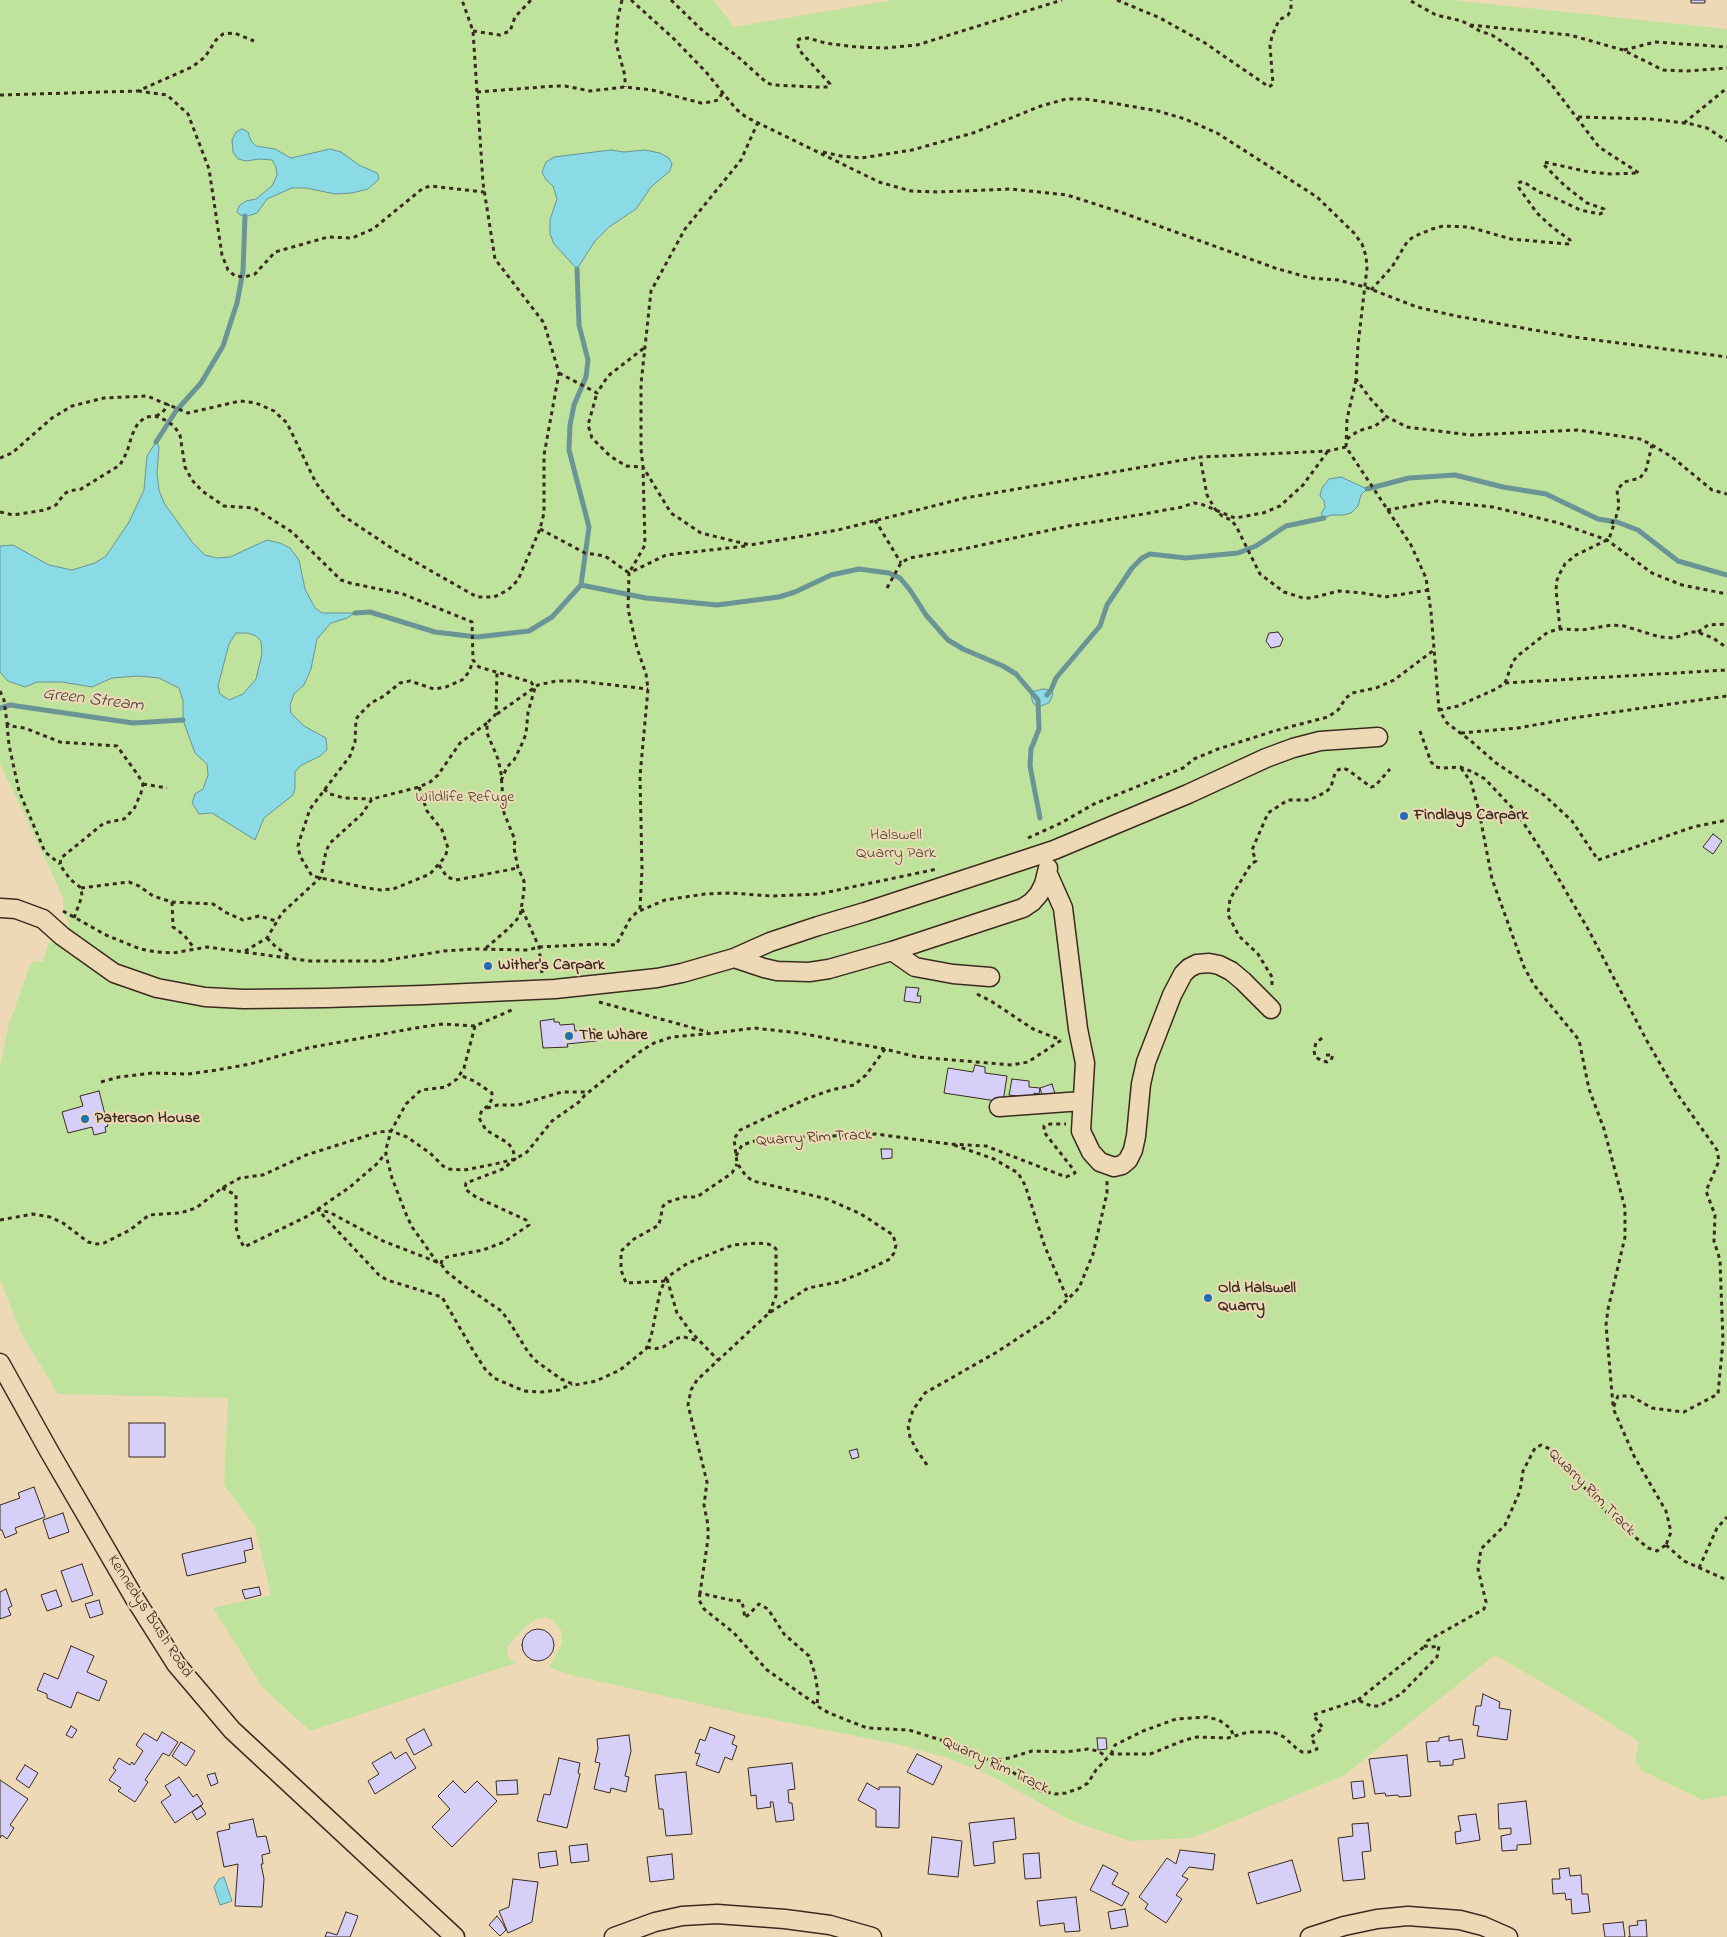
<!DOCTYPE html>
<style>
body{margin:0}
canvas{display:block;background:#eed9b7}
</style>
<canvas width="1727" height="1937"></canvas>
<script>
const context = document.querySelector('canvas').getContext('2d');
context.lineJoin = 'round';
function fill(path, color) { context.fillStyle = color; context.fill(path, 'evenodd'); }
const toPath = rows => new Path2D(rows.map(r => 'M' + r).join(''));
function stroke(path, color, width, dash) { context.strokeStyle = color; context.lineWidth = width; context.lineCap = dash ? 'butt' : 'round'; context.setLineDash(dash || []); context.stroke(path); }
function write(font, color, halo, rows, align = 'center') {
  context.font = font + ' "Indie Flower",sans-serif'; context.lineWidth = 4; context.setLineDash([]); context.textBaseline = 'middle'; context.strokeStyle = halo; context.fillStyle = color; for (const [text, x, y, turn = 0] of rows) {
    context.save(); context.translate(x, y); context.rotate((+turn || 0) * Math.PI / 180); context.textAlign = isNaN(turn) ? turn : align; if (halo) context.strokeText(text, 0, 0); context.fillText(text, 0, 0); context.restore();
  }
}
const green = toPath([
 [0,0,714,0,734,27,893,0,1452,0,1727,29,1727,1796,1702,1800,1639,1769,1640,1765,1635,1763,1639,1742,1586,1708,1495,1655,1343,1776,1192,1838,1130,1841,1072,1821,991,1776,945,1757,896,1744,740,1713,571,1675,549,1667,562,1644,561,1630,553,1620,545,1617,536,1619,524,1628,507,1647,508,1657,516,1663,310,1731,263,1688,213,1608,271,1595,255,1527,224,1485,228,1398,58,1394,20,1331,0,1279,0,1066,9,1024,30,965,34,961,43,962,48,944,62,936,68,927,69,922,64,915,63,897,0,764]
]);
const water = toPath([
 [242,129,248,132,251,141,256,146,275,149,291,158,330,149,341,152,359,165,377,173,379,177,378,180,368,189,352,193,335,194,306,188,292,188,267,199,257,213,248,216,240,215,237,212,239,206,246,201,256,199,272,186,277,175,276,167,272,160,259,159,246,161,238,159,233,152,232,140,236,132,242,129],
 [611,150,624,152,645,150,660,153,669,158,672,164,670,171,651,187,636,209,609,227,595,241,577,269,554,244,550,234,550,220,557,199,553,186,546,180,542,172,546,162,554,157,611,150],
 [156,442,159,446,157,474,159,490,164,503,192,542,205,555,217,558,230,557,267,540,280,543,290,548,299,560,305,589,315,608,322,613,355,613,347,618,331,623,317,639,311,669,304,685,294,694,290,705,291,713,304,726,326,738,327,750,320,756,300,766,295,772,295,788,293,795,264,818,255,840,212,813,199,814,192,803,195,794,203,789,208,775,207,764,195,753,183,720,183,701,179,688,159,678,139,676,112,678,92,687,62,682,37,682,25,687,8,681,0,672,0,546,13,545,49,565,72,570,95,563,106,556,129,522,144,490,147,456,156,442],
 [236,633,248,633,256,636,261,641,262,654,256,679,243,694,229,700,220,694,218,686,229,644,236,633],
 [1341,477,1367,489,1361,495,1358,506,1351,513,1344,515,1331,515,1324,518,1321,514,1325,507,1324,501,1320,496,1322,488,1329,479,1341,477],
 [1043,689,1051,690,1053,694,1049,703,1038,707,1033,703,1031,696,1032,692,1043,689],
 [224,1877,232,1901,220,1905,214,1887,219,1879,224,1877]
]);
const stream = toPath([
 [577,269,579,325,588,360,586,377,574,405,570,425,569,450,589,527,581,585,646,598,717,605,779,597,795,592,831,575,859,569,889,573,900,578,910,590,926,615,948,640,963,649,1003,666,1016,674,1038,700,1039,729,1031,749,1030,766,1040,818],
 [156,442,176,411,201,383,223,346,237,303,243,271,245,216],
 [1367,489,1409,478,1455,475,1503,487,1546,494,1598,519,1617,522,1638,530,1678,561,1727,575],
 [355,613,370,612,435,632,477,637,529,631,552,617,581,585],
 [1047,695,1051,690,1056,678,1100,626,1107,605,1132,568,1142,558,1150,554,1186,558,1238,553,1256,546,1286,526,1324,518],
 [0,708,10,705,133,723,183,720]
]);
const building = toPath([
 [1691,0,1705,0,1705,3,1691,3,1691,0],
 [1278,632,1283,639,1280,646,1271,648,1266,641,1269,633,1278,632],
 [1713,834,1722,841,1713,854,1703,847,1713,834],
 [906,987,919,988,917,996,921,996,920,1003,904,1001,906,987],
 [554,1019,554,1022,559,1022,560,1025,574,1024,575,1031,595,1029,596,1041,567,1044,568,1047,543,1048,540,1021,554,1019],
 [975,1065,985,1067,985,1073,1007,1076,1003,1102,944,1093,948,1068,973,1072,975,1065],
 [1012,1079,1029,1081,1029,1087,1040,1088,1039,1094,1034,1093,1034,1098,1009,1095,1012,1079],
 [1052,1084,1055,1094,1043,1098,1040,1088,1052,1084],
 [99,1091,108,1126,105,1127,106,1132,94,1135,92,1127,68,1133,62,1112,83,1106,80,1096,99,1091],
 [881,1149,892,1149,892,1158,882,1159,881,1149],
 [129,1423,165,1423,165,1457,129,1457,129,1423],
 [857,1449,859,1457,852,1459,849,1451,857,1449],
 [34,1487,45,1517,15,1528,17,1533,5,1538,2,1530,0,1530,0,1505,20,1498,18,1493,34,1487],
 [63,1513,69,1532,49,1539,43,1520,63,1513],
 [251,1538,253,1549,244,1551,246,1562,187,1576,182,1554,251,1538],
 [82,1564,93,1595,72,1602,61,1571,82,1564],
 [259,1587,261,1595,245,1599,242,1590,259,1587],
 [6,1589,12,1606,8,1608,11,1615,0,1619,0,1592,6,1589],
 [56,1590,62,1606,47,1611,41,1595,56,1590],
 [99,1600,103,1614,90,1618,85,1604,99,1600],
 '522 1645a16 16 0 1 1 32 0a16 16 0 1 1-32 0Z',
 [71,1646,94,1656,87,1672,107,1681,99,1701,77,1692,71,1708,47,1698,47,1694,37,1690,44,1673,58,1679,71,1646],
 [1483,1694,1500,1702,1499,1708,1511,1710,1507,1740,1477,1736,1479,1726,1473,1725,1476,1706,1481,1706,1483,1694],
 [71,1726,77,1730,72,1738,66,1735,71,1726],
 [710,1727,735,1736,732,1744,737,1746,732,1760,725,1757,719,1773,696,1765,700,1754,695,1753,700,1739,705,1741,710,1727],
 [424,1729,432,1745,414,1755,406,1739,424,1729],
 [162,1732,178,1742,169,1756,163,1753,145,1780,148,1782,135,1802,118,1791,121,1788,109,1780,116,1770,113,1768,119,1758,130,1765,132,1762,134,1765,143,1751,136,1745,144,1733,157,1741,162,1732],
 [629,1735,631,1751,625,1776,629,1777,626,1792,611,1788,610,1793,594,1789,600,1763,595,1762,598,1749,597,1739,629,1735],
 [1449,1736,1449,1741,1462,1739,1465,1758,1453,1760,1453,1765,1440,1766,1440,1761,1428,1762,1426,1742,1439,1741,1439,1738,1449,1736],
 [1097,1738,1106,1738,1107,1749,1098,1750,1097,1738],
 [181,1742,195,1751,186,1766,172,1756,181,1742],
 [391,1752,395,1759,406,1752,416,1768,375,1794,368,1781,379,1774,372,1763,391,1752],
 [917,1754,942,1766,933,1785,907,1772,917,1754],
 [1407,1755,1411,1796,1399,1797,1398,1795,1386,1796,1385,1793,1375,1794,1369,1759,1407,1755],
 [559,1758,580,1763,578,1773,580,1774,567,1828,537,1821,544,1794,550,1795,559,1758],
 [792,1763,795,1789,788,1790,789,1803,792,1803,794,1820,776,1822,773,1802,770,1802,771,1807,757,1809,756,1795,751,1796,748,1768,792,1763],
 [25,1765,38,1773,29,1788,16,1779,25,1765],
 [686,1772,692,1834,666,1836,663,1809,659,1809,655,1775,686,1772],
 [215,1773,218,1783,211,1786,207,1775,215,1773],
 [179,1777,193,1797,197,1794,203,1804,175,1823,161,1802,171,1795,165,1786,179,1777],
 [0,1780,28,1799,10,1825,14,1828,7,1839,2,1835,0,1838,0,1780],
 [517,1780,518,1794,497,1795,496,1781,517,1780],
 [453,1781,465,1793,477,1781,497,1801,452,1847,432,1827,450,1809,438,1796,453,1781],
 [1363,1781,1365,1797,1353,1799,1351,1782,1363,1781],
 [867,1783,879,1790,879,1787,900,1787,899,1828,876,1827,876,1810,858,1800,867,1783],
 [1526,1801,1531,1844,1517,1845,1517,1850,1502,1851,1501,1836,1511,1834,1511,1828,1499,1829,1498,1804,1526,1801],
 [201,1806,206,1814,197,1820,192,1812,201,1806],
 [1476,1814,1480,1840,1456,1844,1455,1832,1461,1831,1458,1816,1476,1814],
 [1014,1818,1016,1839,993,1842,995,1863,974,1866,969,1823,1014,1818],
 [253,1819,257,1837,266,1836,270,1853,262,1855,263,1864,261,1864,264,1879,262,1907,235,1906,238,1864,224,1867,217,1832,230,1829,229,1824,253,1819],
 [1368,1823,1371,1851,1362,1852,1365,1879,1343,1881,1338,1838,1353,1836,1352,1824,1368,1823],
 [932,1837,962,1841,958,1877,928,1874,932,1837],
 [587,1844,589,1861,571,1863,569,1846,587,1844],
 [1180,1850,1215,1854,1213,1870,1189,1867,1182,1876,1188,1879,1176,1895,1182,1899,1166,1923,1145,1909,1148,1904,1139,1897,1167,1858,1176,1864,1180,1850],
 [556,1851,558,1865,540,1868,538,1853,556,1851],
 [1039,1853,1041,1878,1025,1879,1023,1854,1039,1853],
 [672,1854,674,1879,650,1882,647,1857,672,1854],
 [1292,1860,1301,1891,1257,1904,1248,1873,1292,1860],
 [1103,1865,1118,1873,1112,1884,1129,1893,1122,1906,1090,1890,1103,1865],
 [1569,1868,1570,1876,1581,1875,1582,1894,1588,1894,1590,1912,1572,1914,1571,1899,1566,1900,1565,1893,1553,1894,1552,1879,1560,1879,1559,1869,1569,1868],
 [513,1879,538,1882,532,1922,508,1933,499,1911,509,1907,513,1879],
 [1076,1897,1080,1931,1065,1932,1064,1923,1040,1926,1037,1901,1076,1897],
 [1125,1909,1128,1926,1111,1929,1108,1912,1125,1909],
 [346,1912,358,1916,350,1937,325,1937,327,1932,337,1935,346,1912],
 [497,1916,503,1924,506,1930,500,1936,489,1925,497,1916],
 [1646,1920,1647,1937,1628,1937,1630,1937,1629,1926,1638,1925,1637,1921,1646,1920],
 [1623,1922,1625,1937,1605,1937,1603,1924,1623,1922]
]);
const path = toPath([
 [622,0,618,17,616,43,625,76,625,87],
 [631,0,673,38,706,72,736,109,746,117,879,182,911,191,938,192,1011,189,1067,195,1123,213,1275,268,1310,278,1338,280,1365,287,1417,307,1456,316,1573,337,1727,357],
 [671,0,703,31,737,56,767,83,774,85,816,87,828,87,830,84,799,50,797,42,799,39,808,38,825,43,857,47,885,48,917,45,1062,0],
 [1117,0,1160,18,1205,43,1269,87,1273,84,1270,46,1272,36,1279,20,1288,15,1291,10,1291,0],
 [1470,25,1570,35,1623,50,1663,70,1687,71,1727,68],
 [473,31,500,35,510,31,515,17,531,0],
 [1624,50,1655,42,1727,47],
 [138,91,167,95,188,114,209,169,222,255,228,270,235,276,244,277,255,274,275,252,328,237,352,238,373,229,422,189,430,186,484,192],
 [477,92,555,86,565,86,590,91,625,87,652,90,701,103,711,102,718,100,723,92],
 [0,95,138,91,192,67,205,57,216,40,223,34,234,33,254,41],
 [1578,117,1651,119,1691,124,1707,128,1727,141],
 [758,122,741,160,685,229,651,291,641,384,641,449,643,467,671,513,701,533,750,545,838,530,965,498,1200,457],
 [1684,123,1727,88],
 [823,152,841,156,861,158,912,150,973,133,1041,106,1066,99,1085,99,1118,104,1158,111,1185,119,1217,133,1317,197,1354,233,1362,244,1366,256,1367,268,1358,345,1356,379,1369,397,1387,417,1407,427,1471,435,1578,430,1640,439,1652,445,1672,457,1712,490,1727,494],
 [1371,290,1392,267,1407,242,1413,237,1432,229,1443,226,1469,227,1511,239,1568,244,1571,243,1570,240,1552,227,1537,213,1519,188,1518,184,1520,182,1524,182,1539,192,1551,196,1580,210,1600,214,1604,212,1604,209,1587,203,1565,186,1544,165,1544,162,1589,172,1611,174,1639,173,1599,147,1551,84,1528,59,1492,35,1480,31,1462,21,1436,15,1409,0],
 [559,373,597,393,608,376,644,348],
 [1356,380,1347,419,1346,447,1411,545,1426,578,1431,612,1439,710,1447,723,1471,741,1496,763,1544,795,1572,821,1598,860,1693,827,1727,820],
 [156,416,162,413,169,404],
 [1347,439,1358,431,1375,426,1387,417],
 [1346,447,1328,451,1200,457,1207,495,1215,509,1222,516,1231,520,1236,526,1260,574,1284,592,1303,598,1311,598,1339,591,1363,593,1385,597,1428,590],
 [0,458,12,453,52,418,72,406,104,398,147,396,188,413,240,401,256,403,274,411,287,423,316,483,342,515,396,551,477,597,494,597,508,590,518,580,540,529,544,513,544,455,559,373,544,323,495,259,483,183,473,31,462,0],
 [1387,510,1437,501,1493,507,1559,523,1607,540,1652,573,1682,585,1727,594],
 [0,512,13,515,45,510,56,505,64,494,69,491,81,489,120,465,127,452,132,435,138,423,146,417,155,416,165,420,174,426,180,435,185,467,192,480,202,491,224,506,254,508,292,532,341,580,350,583,403,594,472,622,473,660,479,667,531,682,535,688,528,712,526,734,521,746,514,760,507,767,501,781],
 [875,520,901,563],
 [540,529,585,553,605,556,629,573,645,545,643,467,626,466,610,456,592,438,588,425,597,393],
 [887,588,901,563,909,558,968,548,1069,526,1138,515,1182,507,1194,503,1201,504,1235,518,1263,513,1280,506,1303,485,1328,451],
 [1560,629,1556,590,1557,580,1560,573,1565,564,1576,555,1609,539,1614,524,1612,524,1614,517,1616,517,1619,506,1617,490,1624,482,1640,478,1646,470,1652,445],
 [1698,632,1708,625,1727,624],
 [1505,683,1513,661,1520,654,1548,632,1560,629,1582,630,1612,625,1624,626,1660,637,1674,638,1691,632,1697,632,1713,638,1727,648],
 [0,691,4,700,7,723,10,726,25,728,60,742,117,746,138,775,143,784,141,793,134,809,124,819,104,823,61,858,60,865,70,879,81,888,82,896,74,918],
 [1439,710,1458,706,1496,689,1505,683,1727,670],
 [497,714,538,685,556,681,578,681,648,689],
 [7,724,9,745,19,791,45,852,60,864],
 [1420,731,1431,762,1436,767,1442,768,1460,767,1473,772,1485,779,1517,813,1547,859,1588,929,1647,1041,1678,1095,1717,1150,1719,1161,1706,1191,1715,1215,1714,1241,1720,1260,1723,1341,1718,1394,1684,1412,1652,1408,1631,1396,1618,1396,1613,1408,1634,1456,1666,1511,1671,1532,1666,1545],
 [1461,733,1518,728,1573,718,1727,696],
 [1461,768,1471,782,1479,811,1492,879,1524,967,1534,985,1579,1040,1589,1089,1604,1129,1625,1208,1625,1237,1608,1309,1606,1325,1613,1405],
 [143,784,167,788],
 [419,787,427,811,442,830,448,848,445,857,430,874,393,889,381,890,367,888,312,876,300,856,298,846,301,836,310,809,350,756,355,742,356,719,362,712,371,703,384,696,400,683,410,681,434,689,446,687,462,680,469,672,473,661],
 [324,789,330,794,344,798,372,799],
 [1028,838,1061,823,1094,804,1183,768,1194,759,1218,749,1274,731,1328,717,1338,710,1346,698,1352,693,1376,688,1394,680,1434,650],
 [439,865,447,877,456,880,518,868],
 [81,888,129,882,139,886,153,896,172,902,213,904,227,913,243,920,259,916,276,921],
 [172,902,173,927,184,935,194,948],
 [522,909,539,947,542,973],
 [640,909,642,869,640,776,648,689,646,674,637,648,628,609,629,573,666,555,746,546],
 [63,911,106,935,140,949,157,952,173,953,207,947,310,961,382,961,444,951,473,949,528,950,539,947,600,944,616,945,630,919,637,912,665,900,705,894,731,893,771,896,819,894,937,869],
 [267,938,276,947,292,958],
 [486,948,509,928,520,916,524,891,524,881,518,868,514,848,515,840,504,813,501,773,498,759,487,733,487,723,496,714,497,672],
 [245,951,267,938,282,913,321,877,326,851,330,843,362,814,372,799,419,787,430,782,438,775,460,743,487,723],
 [1272,985,1272,977,1258,954,1239,936,1228,915,1230,899,1251,864,1256,861,1252,850,1268,813,1288,800,1309,800,1326,792,1331,787,1335,773,1338,770,1343,768,1348,770,1371,787,1375,786,1390,769],
 [977,994,991,1001,1033,1029,1061,1040],
 [599,1002,708,1032],
 [475,1026,464,1068,457,1079,446,1087,421,1090,406,1104,391,1131,386,1149,386,1155,392,1178,406,1214,412,1227,437,1262,441,1264,447,1272,466,1287,500,1310,507,1318,528,1352,536,1361,561,1379,575,1385,596,1381,620,1370,646,1349,651,1337,660,1292,666,1278,688,1263,733,1245,757,1243,768,1244,773,1246,776,1249,776,1296,769,1313],
 [715,1033,754,1028,799,1033,885,1049,917,1057,1012,1065,1028,1062,1063,1039],
 [1322,1038,1316,1043,1314,1050,1315,1057,1321,1060,1327,1062,1331,1060,1333,1055,1326,1055],
 [885,1049,866,1075,854,1085,831,1090,806,1099,740,1130,734,1139,737,1163,746,1176,753,1181,827,1199,861,1214,893,1235,896,1245,894,1253,890,1259,859,1274,839,1282,808,1288,769,1313,697,1380,691,1390,688,1405,707,1482,704,1505,708,1525,708,1539,700,1593,730,1600,742,1601,745,1618,759,1604,768,1609,784,1634,809,1656,815,1674,818,1693,817,1706,829,1713,867,1728,909,1730,960,1746,1014,1773,1037,1790,1055,1794,1066,1793,1080,1788,1088,1783,1096,1770,1111,1754,1150,1754,1185,1740,1197,1737,1228,1738,1248,1732,1273,1732,1284,1737,1296,1748,1302,1752,1309,1752,1317,1749,1311,1737,1323,1728,1313,1715,1358,1700,1371,1706,1379,1706,1401,1694,1437,1657,1439,1646,1431,1647,1425,1646,1427,1641,1484,1609,1486,1602,1478,1569,1481,1549,1505,1525,1520,1491,1523,1471,1535,1448,1541,1445,1550,1449,1610,1516,1648,1548,1657,1551,1666,1545],
 [101,1082,119,1077,153,1073,188,1074,217,1070,250,1064,308,1048,415,1028,443,1024,475,1026,514,1009],
 [487,1108,498,1105,518,1105,562,1092,588,1092],
 [954,1145,994,1159,1018,1173,1025,1185,1045,1247,1068,1300],
 [736,1156,742,1145,761,1139,876,1134,949,1144,986,1146,1066,1177,1075,1173,1073,1169,1044,1132,1044,1126,1050,1124,1066,1124],
 [222,1188,236,1195,236,1227,239,1238,244,1247,308,1216,350,1187,379,1162,385,1153],
 [0,1220,33,1214,50,1217,63,1223,88,1242,97,1244,104,1243,130,1230,149,1215,180,1213,196,1208,222,1188,240,1178,263,1175,306,1155,379,1132,391,1131,407,1137,430,1153,443,1166,449,1169,464,1170,495,1164,515,1159,527,1152,552,1121,579,1102,585,1095,641,1051,654,1043,672,1037,716,1033],
 [437,1262,383,1241,329,1212,318,1210,379,1275,387,1280,442,1297,471,1347,485,1369,494,1378,524,1391,542,1392,559,1390,572,1384],
 [441,1264,442,1260,447,1257,483,1250,504,1242,529,1225,526,1220,476,1197,465,1189,466,1183,503,1169,515,1159,513,1150,508,1143,486,1130,479,1118,482,1110,488,1106,492,1099,492,1093,474,1081,460,1075],
 [667,1279,677,1313,691,1332,718,1360],
 [665,1281,626,1283,621,1270,621,1251,634,1239,659,1225,663,1206,668,1202,684,1197,697,1197,732,1173,737,1164],
 [647,1347,654,1349,663,1347,678,1338,684,1337,698,1341],
 [927,1465,916,1449,910,1437,908,1426,913,1410,925,1393,997,1352,1050,1317,1079,1288,1093,1254,1107,1193,1107,1181],
 [1666,1545,1684,1561,1727,1580],
 [1699,1568,1717,1528,1727,1517],
 [700,1593,699,1600,704,1609,734,1633,767,1670,817,1705],
 [1358,1700,1425,1646],
 [1111,1754,1115,1745,1143,1731,1176,1719,1207,1717,1219,1720,1230,1728,1234,1736],
 [990,1761,1009,1758,1032,1751,1066,1752,1088,1749,1098,1751,1107,1757]
]);
const minor = toPath([
 [1047,872,1063,908,1078,1029,1085,1063,1081,1131,1091,1152,1100,1162,1114,1167,1122,1165,1128,1160,1133,1150,1136,1136,1141,1084,1146,1062,1172,995,1183,974,1189,968,1197,964,1209,963,1219,965,1231,971,1243,981,1271,1009],
 [1,908,16,909,43,919,62,936,114,973,157,988,205,997,244,999,326,998,423,995,555,989,657,978,682,973,734,958,770,942,818,926,865,912,1054,850,1188,794,1266,758,1293,748,1320,741,1378,737],
 [892,951,915,967,953,974,990,977],
 [734,958,764,968,777,971,809,972,829,969,892,951,1023,908,1032,902,1039,894,1044,884,1048,868],
 [999,1107,1082,1101],
 [0,1363,49,1451,135,1599,176,1664,232,1730,455,1937],
 [614,1937,655,1922,682,1916,717,1914,785,1919,830,1925,872,1937],
 [1310,1937,1344,1926,1377,1919,1408,1916,1460,1920,1483,1926,1508,1937]
]);
const markers = [
 [1404,816,5,"#1f6fb2"],
 [488,966,5,"#1f6fb2"],
 [569,1036,5,"#1f6fb2"],
 [85,1119,5,"#1f6fb2"],
 [1208,1298,5,"#1f6fb2"]
];
const parkNames = [
 ["Wildlife Refuge",465,798],
 ["Halswell",896,836],
 ["Quarry Park",896,854]
];
const poiNames = [
 ["Findlays Carpark",1414,816],
 ["Wither's Carpark",498,966],
 ["The Whare",579,1036],
 ["Paterson House",95,1119],
 ["Old Halswell",1218,1289],
 ["Quarry",1218,1307]
];
const streetNames = [
 ["Quarry Rim Track",814,1139,-3],
 ["Quarry Rim Track",1591,1493,45],
 ["Kennedys Bush Road",149,1617,57],
 ["Quarry Rim Track",995,1766,25]
];
const waterNames = [
 ["Green Stream",93,701,7]
];
fill(green, '#bfe39d');
fill(water, '#8adbe6');
stroke(water, '#6a9496', 1);
stroke(stream, '#6a9496', 5);
fill(building, '#d6d0f9');
stroke(building, '#3b2a1e', 1);
stroke(minor, '#3b2a1e', 21);
stroke(path, '#3b2a1e', 3, [4, 4]);
stroke(minor, '#eed9b7', 18);
for (const [x, y, r, color] of markers) { const dot = new Path2D(); dot.arc(x, y, r, 0, 2 * Math.PI); context.fillStyle = color; context.fill(dot); stroke(dot, '#eed9b7', 2); }
write('16px', '#4f4631', '#eed9b7', parkNames);
write('bold 16px', '#3b2a1e', '#eed9b7', poiNames, 'left');
write('16px', '#3b2a1e', '#eed9b7', streetNames);
write('italic 18px', '#47453c', '#eed9b7', waterNames);
</script>
